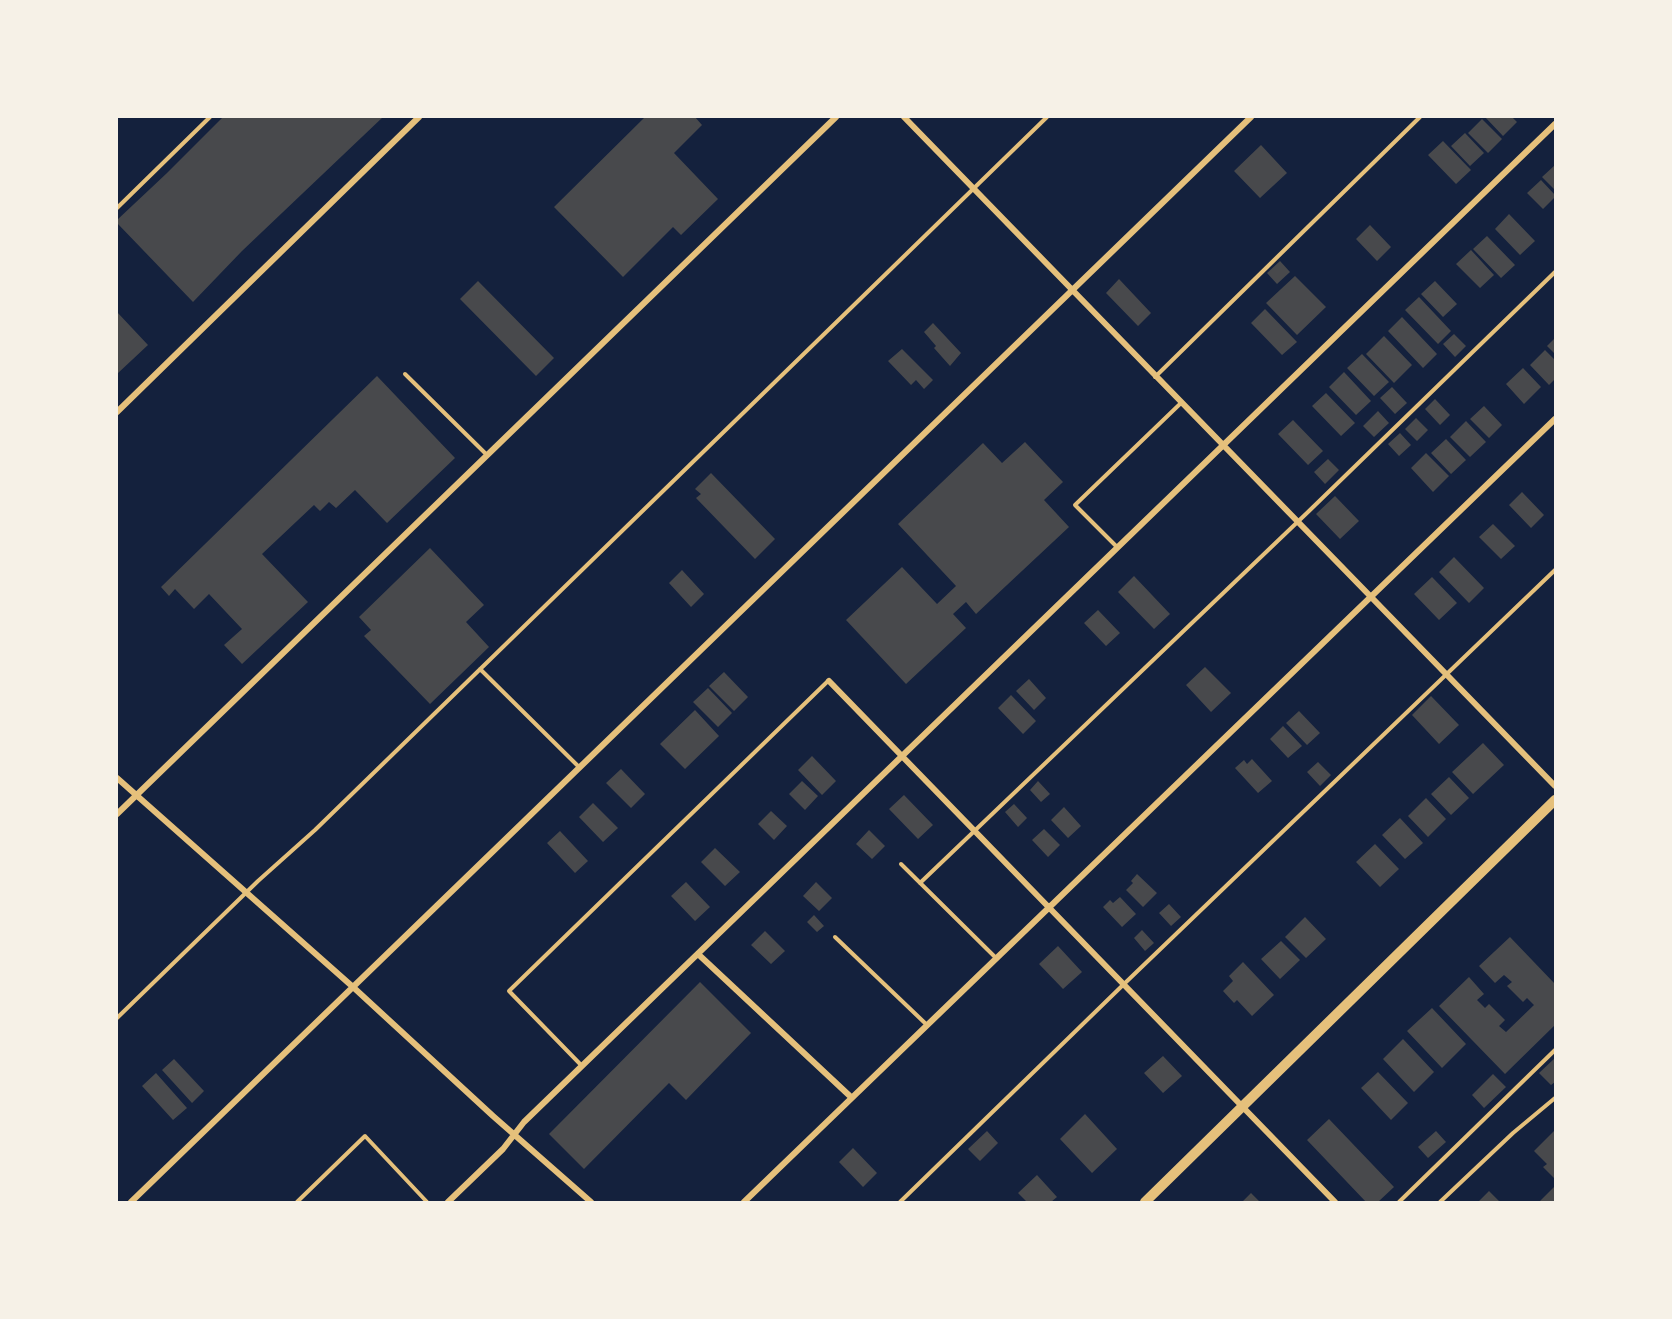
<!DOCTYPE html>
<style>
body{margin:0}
#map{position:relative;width:1672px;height:1319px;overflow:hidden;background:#14213d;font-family:"IBM Plex Sans",sans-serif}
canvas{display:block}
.frame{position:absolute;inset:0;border:118px solid #f6f1e7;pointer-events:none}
</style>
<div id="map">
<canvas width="1672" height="1319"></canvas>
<div class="frame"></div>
</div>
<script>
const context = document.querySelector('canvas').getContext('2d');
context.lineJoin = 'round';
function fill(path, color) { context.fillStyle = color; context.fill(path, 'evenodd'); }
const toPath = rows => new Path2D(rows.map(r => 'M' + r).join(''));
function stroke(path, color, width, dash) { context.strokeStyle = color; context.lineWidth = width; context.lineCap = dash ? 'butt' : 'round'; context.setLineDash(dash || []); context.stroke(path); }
const building = toPath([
 [223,117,383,117,242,251,193,302,117,223,117,220,167,173],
 [645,117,695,117,702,125,674,153,718,199,681,235,673,227,623,277,554,207],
 [1485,117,1512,117,1517,122,1503,136],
 [1482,119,1502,139,1488,153,1468,133],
 [1465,133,1484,153,1470,166,1451,146],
 [1443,141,1471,170,1456,184,1428,155],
 [1261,145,1287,173,1260,198,1234,171],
 [1555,165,1555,190,1542,177],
 [1541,180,1555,195,1555,197,1543,209,1527,193],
 [1509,214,1535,241,1520,255,1495,229],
 [1370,225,1391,247,1377,261,1356,239],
 [1487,236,1515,265,1501,278,1473,249],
 [1471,250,1494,275,1480,288,1456,264],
 [1280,261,1290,272,1277,284,1267,273],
 [1295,276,1326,307,1297,335,1266,303],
 [1119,279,1151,313,1138,326,1106,293],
 [478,281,554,358,536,376,460,299],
 [1435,281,1457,304,1443,317,1421,294],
 [1419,297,1451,331,1438,344,1405,310],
 [1265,309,1297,342,1282,355,1251,323],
 [117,312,148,345,117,374],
 [1402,317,1437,354,1423,368,1388,331],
 [933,323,961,353,950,366,934,348,936,346,924,332],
 [1454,334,1466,346,1455,357,1443,344],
 [1384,336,1412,365,1394,383,1366,354],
 [1555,338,1555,354,1547,346],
 [902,349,933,380,924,389,916,380,911,385,888,361],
 [1545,350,1555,360,1555,379,1549,385,1530,365],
 [1362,354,1389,382,1374,396,1347,368],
 [1523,368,1541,387,1524,404,1506,384],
 [1344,372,1371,401,1356,415,1329,387],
 [377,376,455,458,387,523,355,490,336,508,329,502,320,511,314,505,262,554,308,602,242,664,224,645,242,629,209,594,194,609,175,589,169,596,161,587],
 [1392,387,1407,403,1395,414,1380,398],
 [1326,393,1355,423,1341,436,1312,406],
 [1435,399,1450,415,1440,425,1425,409],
 [1484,406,1502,425,1489,438,1470,419],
 [1378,411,1389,423,1374,437,1363,426],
 [1416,418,1428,430,1417,441,1405,429],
 [1293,420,1323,451,1308,465,1278,434],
 [1466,421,1486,442,1470,457,1450,437],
 [1400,433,1411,445,1399,456,1388,444],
 [1446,439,1466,460,1451,474,1431,453],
 [1025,442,1063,482,1044,500,1069,527,976,614,966,602,953,614,966,628,906,684,846,620,902,567,937,604,956,586,898,524,983,443,1002,463],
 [1426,453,1449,476,1433,492,1411,468],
 [1328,459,1339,470,1325,484,1314,472],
 [711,473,775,539,755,559,696,498,701,494,695,489],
 [1522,492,1544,515,1531,528,1509,505],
 [1335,496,1359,521,1340,539,1316,514],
 [1493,524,1515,546,1501,559,1479,537],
 [430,548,484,605,466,622,489,647,430,704,364,636,371,630,359,617],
 [1454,557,1484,588,1469,603,1439,572],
 [682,570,704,594,691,607,669,583],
 [1134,576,1170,614,1154,629,1118,592],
 [1432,577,1457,603,1439,620,1414,594],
 [1098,610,1120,633,1106,646,1084,623],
 [1205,667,1231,693,1211,712,1186,685],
 [724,672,748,697,734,711,709,686],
 [1029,679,1046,698,1034,710,1016,691],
 [708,688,732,713,718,727,693,702],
 [1011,695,1036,721,1023,734,998,708],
 [1431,696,1459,725,1439,744,1412,715],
 [695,710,719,736,685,769,660,744],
 [1299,711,1320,733,1307,745,1286,723],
 [1283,726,1302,746,1288,758,1270,739],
 [1483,743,1504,765,1473,794,1452,772],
 [812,756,836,781,822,795,798,770],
 [1252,759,1272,781,1258,793,1235,768,1244,760,1247,764],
 [1318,762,1331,775,1320,786,1307,772],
 [621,769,645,794,631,808,606,783],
 [1449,777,1469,798,1451,815,1431,794],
 [802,781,818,796,805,810,789,794],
 [1038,781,1050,794,1041,802,1030,790],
 [904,795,933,825,918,839,889,809],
 [1426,798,1446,819,1428,837,1408,816],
 [593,803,618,828,603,842,579,817],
 [1014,804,1027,818,1018,827,1005,812],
 [1064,807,1081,826,1068,838,1051,820],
 [771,811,787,826,774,840,758,824],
 [1400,818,1423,843,1405,859,1382,835],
 [1044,829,1060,845,1048,857,1032,840],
 [869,830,885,846,872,859,856,844],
 [560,831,588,861,575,873,547,843],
 [1375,844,1399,869,1380,887,1356,862],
 [715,848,740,872,725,886,701,862],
 [1137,874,1157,893,1143,907,1126,890,1133,883,1131,881],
 [686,882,710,907,695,921,671,896],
 [816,882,832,898,819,911,803,896],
 [1120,897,1136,914,1122,927,1103,907,1110,900,1113,903],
 [1169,904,1181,917,1171,926,1159,913],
 [814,915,824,926,817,932,807,922],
 [1305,917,1326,939,1306,958,1285,937],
 [1142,930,1154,943,1145,951,1134,938],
 [765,931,785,951,771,964,751,945],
 [1510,937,1555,984,1555,1025,1505,1074,1439,1006,1469,977,1484,994,1477,1000,1485,1008,1489,1004,1505,1020,1499,1026,1506,1032,1534,1005,1527,998,1523,1002,1507,986,1512,982,1504,975,1495,983,1479,966],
 [1281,941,1300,960,1280,979,1261,959],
 [1058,946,1082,972,1063,989,1039,964],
 [1243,962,1274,995,1252,1016,1237,1000,1234,1003,1223,991,1233,981,1229,976],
 [700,982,751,1033,686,1100,669,1083,584,1169,549,1134],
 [1432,1008,1466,1044,1442,1068,1407,1031],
 [1403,1039,1434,1072,1414,1092,1383,1059],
 [1163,1056,1182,1076,1163,1093,1144,1073],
 [1555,1058,1555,1082,1551,1085,1539,1073],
 [174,1059,204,1091,192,1103,162,1070],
 [1378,1072,1408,1103,1391,1120,1361,1088],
 [156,1073,187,1108,173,1120,142,1086],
 [1493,1074,1506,1087,1484,1108,1472,1095],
 [1085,1114,1117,1149,1092,1173,1060,1139],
 [1329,1119,1394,1187,1378,1202,1366,1202,1307,1140],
 [1555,1130,1555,1179,1543,1167,1547,1164,1534,1151],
 [987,1131,998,1143,980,1161,968,1149],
 [1436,1131,1446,1142,1428,1158,1418,1147],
 [853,1148,877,1173,863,1187,839,1162],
 [1037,1175,1057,1197,1051,1202,1027,1202,1018,1193],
 [1555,1186,1555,1202,1539,1202],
 [1489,1191,1500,1202,1478,1202],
 [1251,1193,1260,1202,1242,1202]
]);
const service = toPath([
 [117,208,210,117],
 [405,374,487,455],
 [1155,377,1420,117],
 [1117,547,1075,505,1181,403],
 [480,669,579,767],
 [901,864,996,958],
 [920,883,1309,511,1555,272],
 [835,937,927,1025],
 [117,1018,258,881,315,830,1047,117],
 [582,1066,509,991,828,681],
 [297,1202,365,1136,427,1202],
 [900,1202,1124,984,1555,570],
 [1399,1202,1555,1050],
 [1440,1202,1513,1133,1555,1098]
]);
const minor = toPath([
 [904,117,1555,786],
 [117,412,419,117],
 [829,681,1335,1202],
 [117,778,353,987,493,1116,591,1202],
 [117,814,836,117],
 [698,954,852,1098],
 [131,1202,1251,117],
 [448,1202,503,1149,524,1122,1555,124],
 [744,1202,1555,419]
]);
const secondary = toPath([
 [1145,1202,1555,800]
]);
fill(building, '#48494c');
stroke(service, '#e5c07b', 4);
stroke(minor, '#e5c07b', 6);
stroke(secondary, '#e5c07b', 10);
</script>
